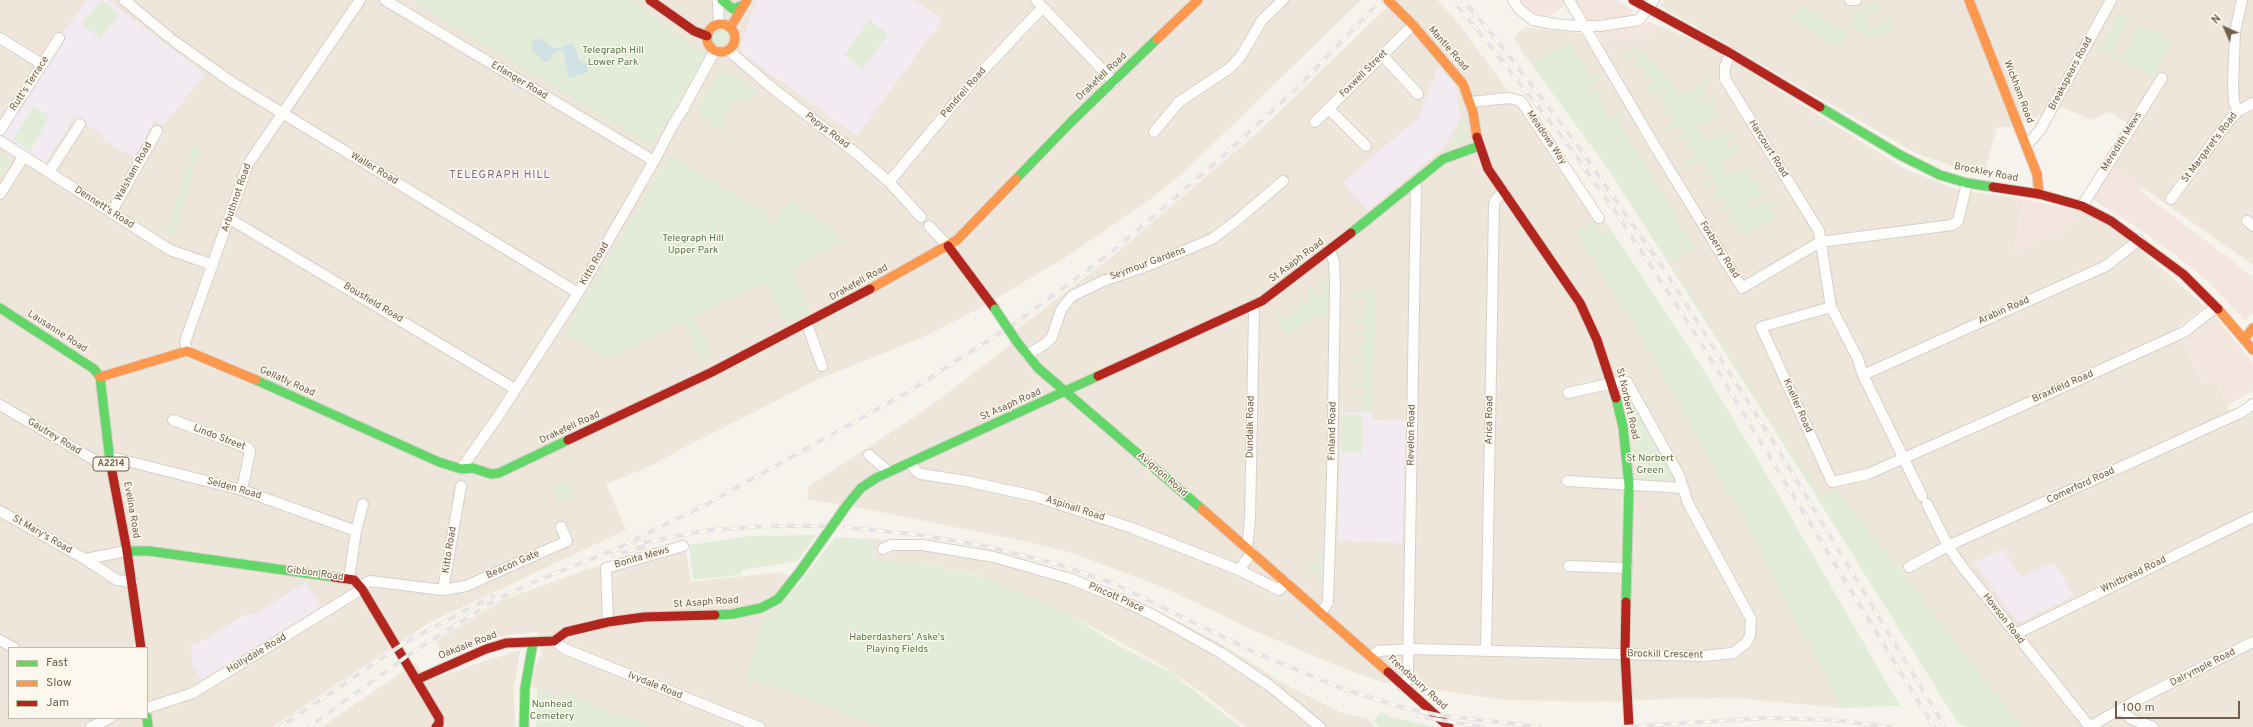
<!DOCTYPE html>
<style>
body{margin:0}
#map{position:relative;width:2253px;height:727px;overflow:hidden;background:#f6f3ec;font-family:Overpass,sans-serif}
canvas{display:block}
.legend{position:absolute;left:8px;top:647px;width:140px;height:72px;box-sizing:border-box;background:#fdf8ed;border:1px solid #c5baae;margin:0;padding:5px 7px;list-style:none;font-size:12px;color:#715e4f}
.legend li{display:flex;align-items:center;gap:8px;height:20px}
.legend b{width:20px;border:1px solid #c5baae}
.north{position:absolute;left:2205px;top:8px;width:40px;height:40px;-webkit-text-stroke:3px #fdf8ed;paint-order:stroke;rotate:315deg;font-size:11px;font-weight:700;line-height:16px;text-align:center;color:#715e4f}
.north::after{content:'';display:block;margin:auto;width:14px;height:18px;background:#715e4f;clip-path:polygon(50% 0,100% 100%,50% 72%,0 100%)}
.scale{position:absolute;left:2115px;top:701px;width:125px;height:18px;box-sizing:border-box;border:2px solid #715e4f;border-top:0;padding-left:5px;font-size:12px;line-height:14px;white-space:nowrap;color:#715e4f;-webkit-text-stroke:3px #fdf8ed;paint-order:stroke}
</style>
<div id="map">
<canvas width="2253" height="727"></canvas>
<ul class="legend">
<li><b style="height:5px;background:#63d668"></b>Fast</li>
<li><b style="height:5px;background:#ff974d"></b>Slow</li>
<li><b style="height:5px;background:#b3261e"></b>Jam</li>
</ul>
<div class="north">N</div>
<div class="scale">100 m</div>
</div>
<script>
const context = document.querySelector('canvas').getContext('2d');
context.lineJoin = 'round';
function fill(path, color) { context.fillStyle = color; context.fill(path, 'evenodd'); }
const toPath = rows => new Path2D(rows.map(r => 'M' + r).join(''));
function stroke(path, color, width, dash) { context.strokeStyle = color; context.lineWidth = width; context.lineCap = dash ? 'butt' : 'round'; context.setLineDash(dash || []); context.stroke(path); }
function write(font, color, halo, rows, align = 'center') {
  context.font = font + ' Overpass,sans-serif'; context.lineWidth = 3; context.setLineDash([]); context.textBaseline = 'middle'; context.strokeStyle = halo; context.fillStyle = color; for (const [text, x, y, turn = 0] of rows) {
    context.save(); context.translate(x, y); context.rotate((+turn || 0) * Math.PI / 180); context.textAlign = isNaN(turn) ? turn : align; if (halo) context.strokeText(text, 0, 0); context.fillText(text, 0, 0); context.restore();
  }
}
const residential = toPath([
 [0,0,1361,0,1183,173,1148,201,1066,257,982,307,921,338,819,379,685,447,653,465,606,484,626,530,430,622,273,727,0,727],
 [9,648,147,648,147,718,9,718],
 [1394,0,1437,0,1454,18,1610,228,1604,232,1575,232,1637,329,1707,456,1739,510,1841,708,1738,698,1661,699,1619,702,1505,700,1382,682,1340,667,1253,630,1165,588,1072,553,1033,543,856,507,807,499,809,486,925,410,1008,347,1015,331,1114,255,1258,132],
 [1665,0,2253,0,2253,265,2112,166,2135,128,2110,112,2091,120,2062,107,2012,127,1997,127,1983,177,1916,153,1660,6],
 [1657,25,1705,44,1905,169,1959,190,2023,199,2014,251,2033,247,2080,211,2110,223,2205,307,2177,328,2203,384,2215,380,2235,422,2253,413,2253,727,2022,727,1837,490,1817,497,1609,170,1586,122,1546,56,1531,64,1514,39,1517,33,1528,27,1533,28,1580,33,1591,48,1618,33,1621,39,1640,35,1648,41],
 [874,539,999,554,1081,578,1170,617,1227,647,1282,683,1342,713,1368,719,1375,727,1246,727,1208,697,1155,661,1071,615,977,575,925,563,873,560],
 [685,544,691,582,781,572,798,582,792,593,772,613,765,617,745,678,803,696,881,727,643,727,530,686,534,669,542,653,537,632,493,637,443,660,436,641,503,600,585,570],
 [520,650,514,689,515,727,322,727,415,663,428,680]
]);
const commercial = toPath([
 [1520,0,1564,0,1566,4,1549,16,1532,14,1522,6],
 [1575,0,1616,0,1633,10,1633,16,1587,21],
 [1650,22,1657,25,1648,41,1640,35,1621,39,1617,33,1602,42,1596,33],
 [2112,166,2141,186,2139,190,2253,277,2253,312,2245,321,2209,282,2177,256,2138,228,2092,199],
 [2023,199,2080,211,2064,237,2054,232,2033,247,2014,252],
 [2214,315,2253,363,2253,391,2227,405,2215,380,2204,384,2183,340]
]);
const education = toPath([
 [88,0,108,0,204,73,200,81,162,126,155,119,135,157,102,140,104,135,75,117,44,165,2,140,2,133,65,40,62,33],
 [757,0,915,0,943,19,857,136,746,56,742,51,741,43],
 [1438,66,1454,84,1457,94,1460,116,1456,128,1443,148,1368,211,1343,182,1418,118],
 [1341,412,1373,413,1373,420,1406,421,1402,543,1338,541],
 [2003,549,2021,577,2054,562,2074,596,2018,623,1974,563],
 [306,582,321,607,201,680,192,665,191,644,197,644,248,613,255,614]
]);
const green = toPath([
 [101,0,120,14,100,39,82,24],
 [410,0,631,0,704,53,705,58,654,143,650,145],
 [1877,1,1880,9,1863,16,1869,29,1891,20,1893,28,1871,38,1851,25,1856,10],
 [1801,4,1836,27,1847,31,1840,48,1790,19],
 [2119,13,2172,42,2154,77,2099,48],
 [2129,20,2139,26,2121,58,2112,50],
 [869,20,888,34,863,69,844,55],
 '711 38a9 9 0 1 1 18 0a9 9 0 1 1-18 0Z',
 [1570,42,1591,77,1600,72,1602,76,1588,88,1592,94,1599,90,1602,96,1596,100,1600,106,1606,102,1609,107,1602,111,1607,118,1613,114,1615,116,1623,111,1626,116,1618,121,1637,154,1646,148,1648,151,1639,156,1695,248,1671,263,1821,496,1837,489,2022,727,1967,727,1958,723,1756,400,1609,170,1531,64],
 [1637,48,1664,72,1679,97,1711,78,1712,79,1702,86,1707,94,1702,98,1706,104,1712,100,1715,104,1711,107,1715,113,1719,111,1721,114,1698,127,1707,140,1722,132,1724,136,1732,131,1734,135,1727,139,1729,143,1727,145,1729,148,1739,143,1741,146,1735,150,1737,153,1721,163,1729,176,1744,167,1747,170,1753,167,1755,170,1749,174,1753,182,1760,178,1761,180,1762,181,1756,185,1760,193,1767,189,1768,191,1746,205,1750,210,1766,201,1768,205,1775,201,1777,205,1771,209,1773,213,1775,216,1782,213,1783,214,1740,238,1746,234,1744,230,1737,234,1735,230,1741,226,1736,219,1730,222,1728,219,1734,215,1730,208,1723,211,1721,208,1728,204,1723,196,1706,203,1705,202,1719,190,1714,183,1708,186,1707,185,1706,183,1712,179,1708,172,1701,176,1700,172,1706,168,1702,161,1684,168,1683,166,1697,154,1692,147,1686,151,1684,147,1690,143,1686,136,1679,140,1677,136,1684,133,1679,125,1662,132,1675,119,1671,112,1664,114,1663,112,1669,108,1664,101,1658,105,1656,102,1662,98,1657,90,1640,96,1649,91,1647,88,1653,84,1649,77,1643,80,1641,77,1647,73,1642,66,1636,70,1634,66,1640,62,1636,54,1619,61,1618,60],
 [724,70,732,76,735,74,757,92,747,103,739,97,724,116,728,121,721,131,695,111,720,71],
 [33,106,50,116,30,151,13,140],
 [1462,115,1464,115,1470,136,1465,143,1448,150,1459,130],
 [193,145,202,149,195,165,188,162],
 [0,153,12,160,0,179],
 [670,155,765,213,771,226,794,200,844,241,791,270,811,311,785,323,765,283,693,317,713,358,702,362,684,321,608,359,583,342,563,335],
 [186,165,194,169,175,236,167,234],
 [1594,220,1604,232,1610,228,1703,369,1761,465,1900,706,1841,708,1739,510,1707,456,1637,329,1575,232],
 [1323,279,1327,286,1328,318,1316,318,1314,316,1288,336,1279,325,1282,322,1276,314,1279,312,1285,320,1293,314,1287,306,1290,304,1295,311,1300,309,1303,306,1297,298,1300,296,1306,304,1313,299,1307,290,1311,288,1317,297,1321,294,1324,291,1318,283],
 [1366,288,1376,289,1372,412,1353,411,1353,409,1363,410,1363,400,1353,400,1354,397,1364,397,1364,386,1353,385,1354,383,1363,383,1363,374,1354,374,1354,371,1363,371,1363,362,1354,361,1354,358,1364,358,1364,349,1354,348,1354,345,1364,345,1364,336,1354,336,1355,332,1364,332,1364,323,1355,323,1355,320,1356,319,1365,319,1365,310,1355,310,1355,306,1365,306,1366,297,1355,297,1355,295,1356,293,1365,293],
 [1621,384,1623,384,1675,478,1674,480,1637,479,1632,433],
 [1341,415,1362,415,1362,453,1341,453],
 [571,481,575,496,557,501,553,486],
 [816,535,798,561,742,570,740,575,693,580,689,545,750,536],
 [835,537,874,539,873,560,916,562,954,570,987,579,1071,615,1115,644,1170,672,1240,727,881,727,803,696,745,678,765,616,772,613,792,593],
 [1322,552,1322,581,1310,570],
 [537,688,565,699,567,690,585,702,613,714,631,717,650,727,536,727],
 [1381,712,1389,716,1434,727,1379,727,1373,721]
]);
const water = toPath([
 [539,38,553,48,564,47,571,43,577,50,578,60,588,64,587,73,569,78,563,50,554,52,550,61,544,62,531,48,533,41]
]);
const street = toPath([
 [124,0,169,37],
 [385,0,654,161],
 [718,0,719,25],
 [1036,0,1114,82],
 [1513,0,1519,9,1533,20,1554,24,1577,26,1600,26,1639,20,1654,0],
 [1569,0,1656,148,1742,288,1820,242,1952,225,1958,221,1967,183],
 [1850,0,1856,0],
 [0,38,42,64],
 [174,41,233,83,578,293],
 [728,50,771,87,856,153,889,182,921,217],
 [1730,53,1725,67,1725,79,1819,231,1831,307,1858,359,1863,375,1922,496],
 [1382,55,1418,94],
 [1470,102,1509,98,1521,101,1599,218],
 [1329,109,1366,146],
 [2238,111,2234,102,2233,84,2235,32,2242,0],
 [1315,122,1413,25],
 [0,130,59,38],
 [1154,132,1179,102,1230,68,1241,56,1262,20,1283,0],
 [0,141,170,250,213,265],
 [2027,145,2040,130,2111,0],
 [49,172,80,124],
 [889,182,973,81,1043,7],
 [0,194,24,156],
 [2171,199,2228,122,2238,111,2253,103],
 [2082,206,2162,78],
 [111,213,157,131],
 [230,219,515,389],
 [2247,221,2253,226],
 [929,226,948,246],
 [1831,307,1761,327,1832,482,1868,474,2017,408,2184,332,2216,307],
 [807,324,822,366],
 [187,351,185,342,248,164,360,0],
 [1027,355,1045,344,1052,337,1061,310,1072,296,1103,281,1152,264,1212,239,1235,222,1283,181],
 [1863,375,2106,266,2139,240],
 [0,405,98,462,104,462,115,458,242,490,356,531],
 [173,420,248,448,250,451,242,490],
 [869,455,889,472],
 [910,463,917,472,921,474,966,481,1034,496,1132,528,1239,570,1279,590,1286,582],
 [461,469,497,418,578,293,654,161,674,123,683,109,715,50],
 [1567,481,1683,488,1680,477,1627,382,1622,381,1568,393],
 [1927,504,1948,546,1961,565,2090,727],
 [0,511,85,559,117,580,132,582],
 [1247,548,1250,519,1254,312,1252,306],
 [883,549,891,545,923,545,994,557,1071,579,1113,596,1153,615,1221,653,1270,686,1320,727],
 [85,559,127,551],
 [1569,566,1627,568],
 [1909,567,1948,546,2242,412,2253,404],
 [1239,570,1252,552],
 [349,579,356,531,363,504],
 [360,586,370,581,443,590,466,586,567,541,561,527],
 [443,590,461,486],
 [1322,612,1328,602,1332,478,1335,284,1334,262,1330,250],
 [608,622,606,568,683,546],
 [2016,634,2253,517],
 [0,640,14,648],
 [554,641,565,649,759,727],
 [1486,651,1494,204,1496,199,1504,192],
 [1371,656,1378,651,1413,649,1703,656,1733,653,1746,643,1750,636,1751,619,1688,503,1683,488],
 [1403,686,1408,679,1408,669,1416,187,1413,183],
 [147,708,193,693,362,589],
 [2122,710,2131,719,2153,727],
 [91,727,110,718],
 [2089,727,2135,701,2253,642]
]);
const fast = toPath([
 [722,0,733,9,744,5],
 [1820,107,1900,155,1940,175,1967,183,1993,187],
 [1016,179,1071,122,1157,39],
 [1351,233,1443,159,1479,146],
 [0,308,94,369,100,377,110,461],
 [1017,342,1038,368,1202,509],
 [256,380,439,462,461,469,473,468,491,474,499,473,568,440],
 [1616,398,1623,427,1629,485,1626,602],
 [847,505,861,488,876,478,1098,376],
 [127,551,149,551,334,577],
 [715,615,733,614,761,608,778,599,801,570],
 [147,717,148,727],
 [524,727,525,688,533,643]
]);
const slow = toPath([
 [1388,0,1413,25,1463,84,1473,112,1477,137],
 [1969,0,2037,174,2039,194],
 '707 38a14 14 0 1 1 28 0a14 14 0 1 1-28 0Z',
 [730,28,747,0],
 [1157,39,1198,0],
 [870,289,957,240,1016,179],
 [2218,309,2253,350],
 [2244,339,2253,328],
 [100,377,187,351,256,380],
 [1202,509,1388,672]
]);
const jam = toPath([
 [650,0,694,31,707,36],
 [1633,0,1730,53,1820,107],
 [1477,137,1488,169,1580,303,1597,340,1616,398],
 [1993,187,2039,194,2082,206,2111,221,2183,274,2218,309],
 [948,246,995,309],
 [1098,376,1262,301,1351,233],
 [568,440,712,372,870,289],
 [110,461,127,551,141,648],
 [334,577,354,580,362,589,439,718,439,724,436,727],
 [1626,602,1625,654,1629,727],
 [1388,672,1449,727],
 [416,680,486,649,506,643,554,641,566,632,608,622,644,617,715,615]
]);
const rail = toPath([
 [1452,0,1477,29,1565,141,1615,211,1694,332,1934,727],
 [1463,0,1496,39,1573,139,1663,268,1773,441,1945,727],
 [845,527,920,535,985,546,1053,563,1113,583,1256,653,1341,688,1397,706,1438,715,1540,727],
 [636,544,709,530,771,526,824,526],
 [613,555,644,547],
 [1417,716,1482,727],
 [280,727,406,642,493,596],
 [309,727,414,651,496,600,529,584,616,549,707,504,908,392,1017,322,1113,251,1221,158,1297,88,1381,0],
 [1623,727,1766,718,1834,720,1890,727]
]);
const fastBridge = toPath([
 [995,309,1017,342],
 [801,570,847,505]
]);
const shields = [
 [111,464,36]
];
const shieldNames = [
 ["A2214",111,464]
];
const streetNames = [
 ["Mantle Road",1448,49,49],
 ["Foxwell Street",1364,74,-45],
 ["Breakspears Road",2071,74,-62],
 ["Drakefell Road",1102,77,-43],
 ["Erlanger Road",519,81,31],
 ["Rutt's Terrace",30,84,-57],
 ["Wickham Road",2018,92,69],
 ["Pendrell Road",964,93,-49],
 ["Pepys Road",827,131,37],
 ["Meadows Way",1546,138,56],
 ["Meredith Mews",2122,142,-58],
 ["St Margaret's Road",2210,148,-53],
 ["Harcourt Road",1768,149,58],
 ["Waller Road",374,169,31],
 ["Walsham Road",134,172,-61],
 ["Brockley Road",1986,173,11],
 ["Arbuthnot Road",237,198,-71],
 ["Dennett's Road",104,208,33],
 ["Foxberry Road",1719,250,58],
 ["St Asaph Road",1297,261,-37],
 ["Kitto Road",595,264,-60],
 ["Seymour Gardens",1148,264,-20],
 ["Drakefell Road",859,283,-29],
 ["Bousfield Road",373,303,31],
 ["Arabin Road",2004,311,-24],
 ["Lausanne Road",57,332,33],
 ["Gellatly Road",287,382,24],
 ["Braxfield Road",2063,387,-24],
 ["St Norbert Road",1627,404,77],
 ["St Asaph Road",1011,405,-24],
 ["Kneller Road",1797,406,66],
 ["Arica Road",1490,420,-89],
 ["Dundalk Road",1251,427,-89],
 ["Drakefell Road",570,428,-25],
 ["Finland Road",1333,431,-89],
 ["Revelon Road",1412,435,-89],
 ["Gautrey Road",54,437,31],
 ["Lindo Street",219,438,21],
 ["Avignon Road",1162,475,41],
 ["Comerford Road",2081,486,-25],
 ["Selden Road",234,489,16],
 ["Aspinall Road",1075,509,18],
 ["Evelina Road",131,510,80],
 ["St Mary's Road",42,535,30],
 ["Kitto Road",450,550,-81],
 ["Bonita Mews",642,558,-16],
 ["Beacon Gate",513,565,-24],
 ["Gibbon Road",315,574,8],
 ["Whitbread Road",2134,575,-26],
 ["Pincott Place",1116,598,24],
 ["St Asaph Road",706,603,-4],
 ["Howson Road",2003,619,52],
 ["Oakdale Road",468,646,-21],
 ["Hollydale Road",257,654,-31],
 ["Brockill Crescent",1665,655,1],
 ["Dalrymple Road",2203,668,-27],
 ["Frendsbury Road",1417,683,42],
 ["Ivydale Road",655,686,22]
];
const parkNames = [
 ["Telegraph Hill",613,51],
 ["Lower Park",613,63],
 ["Telegraph Hill",693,239],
 ["Upper Park",693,251],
 ["St Norbert",1650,459],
 ["Green",1650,471],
 ["Haberdashers' Aske's",897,638],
 ["Playing Fields",897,650],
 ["Nunhead",552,705],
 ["Cemetery",552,717]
];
const neighbourhoodNames = [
 ["TELEGRAPH HILL",500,176]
];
fill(residential, '#eee6da');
fill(commercial, '#f3e6de');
fill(education, '#f3ebf2');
fill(green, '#e2ecd8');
fill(water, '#cfe1e4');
stroke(street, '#d5d0ca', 12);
stroke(fast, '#d6d0ca', 11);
stroke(slow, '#d6d0ca', 11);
stroke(jam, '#d6d0ca', 11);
stroke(street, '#fefdfc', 10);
stroke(fast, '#63d668', 9);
stroke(slow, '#ff974d', 9);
stroke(jam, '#b3261e', 9);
stroke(rail, '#e5e3e4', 4);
stroke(rail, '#fdf8ed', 2.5, [8]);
stroke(fastBridge, '#d6d0ca', 11, []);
stroke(fastBridge, '#63d668', 9);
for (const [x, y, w] of shields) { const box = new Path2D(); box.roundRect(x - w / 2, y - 7, w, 14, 3); context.fillStyle = '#fdf8ed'; context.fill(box); stroke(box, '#715e4f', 1); }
write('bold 9px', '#715e4f', null, shieldNames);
write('10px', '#715e4f', '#fdf8ed', streetNames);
write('10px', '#557a4b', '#fdf8ed', parkNames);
context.letterSpacing = '1px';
write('11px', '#83668c', '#fdf8ed', neighbourhoodNames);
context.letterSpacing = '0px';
</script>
